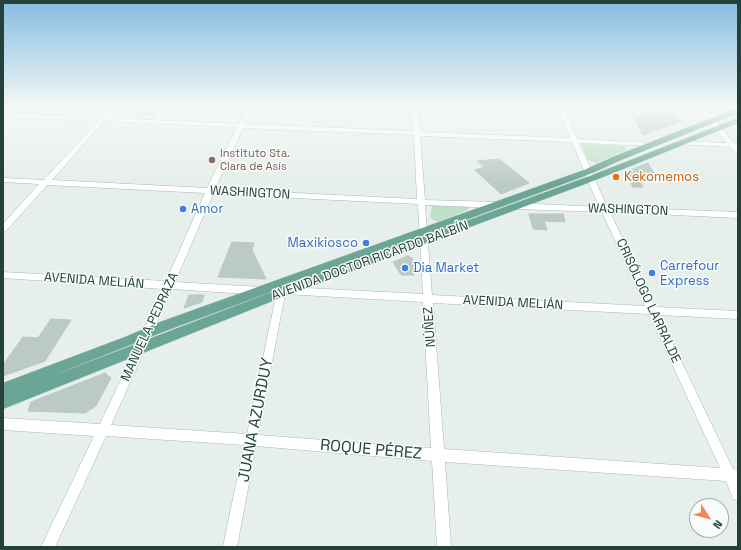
<!DOCTYPE html>
<meta charset="utf-8">
<style>
body{margin:0}
#map{position:relative;width:741px;height:550px;overflow:hidden;background:#e6efeb;font-family:"Space Grotesk",sans-serif}
canvas{display:block}
.frame{position:absolute;inset:0;border:4px solid #24423a;pointer-events:none}
.north{position:absolute;left:689px;top:498px;width:40px;height:40px;box-sizing:border-box;background:#f7fbf9;border:1px solid #a3b1ad;border-radius:50%;rotate:126deg;font-size:11px;font-weight:700;line-height:16px;text-align:center;color:#24423a}
.north::after{content:'';display:block;margin:auto;width:14px;height:18px;background:#f4845f;clip-path:polygon(50% 0,100% 100%,50% 72%,0 100%)}
</style>
<div id="map">
<canvas width="741" height="550"></canvas>
<div class="frame"></div>
<div class="north">N</div>
</div>
<script>
const context = document.querySelector('canvas').getContext('2d');
context.lineJoin = 'round';
function fill(path, color) { context.fillStyle = color; context.fill(path, 'evenodd'); }
const toPath = rows => new Path2D(rows.map(r => 'M' + r).join(''));
function stroke(path, color, width, dash) { context.strokeStyle = color; context.lineWidth = width; context.lineCap = dash ? 'butt' : 'round'; context.setLineDash(dash || []); context.stroke(path); }
function write(font, color, halo, rows, align = 'center') {
  context.font = font + ' "Space Grotesk",sans-serif'; context.lineWidth = 3; context.setLineDash([]); context.textBaseline = 'middle'; context.strokeStyle = halo; context.fillStyle = color; for (const [text, x, y, turn = 0] of rows) {
    context.save(); context.translate(x, y); context.rotate((+turn || 0) * Math.PI / 180); context.textAlign = isNaN(turn) ? turn : align; if (halo) context.strokeText(text, 0, 0); context.fillText(text, 0, 0); context.restore();
  }
}
const green = toPath([
 [581,144,624,146,626,150,596,163,588,160],
 [432,206,465,206,469,208,468,210,438,222,433,220,430,216]
]);
const building = toPath([
 [141,107,162,107,155,115,134,114,141,107],
 [660,107,667,107,683,121,643,135,632,114,650,115,648,112,664,113,660,107],
 [499,159,529,183,501,194,475,170,484,167,477,161,499,159],
 [648,163,655,175,645,174,649,180,639,180,643,187,633,187,625,172,648,163],
 [529,214,563,214,565,222,544,221,547,230,533,229,529,214],
 [232,242,254,243,252,250,266,279,218,277,232,242],
 [408,256,413,259,414,275,401,275,393,262,408,256],
 [189,295,204,295,202,302,184,308,189,295],
 [51,319,71,320,45,361,3,376,3,365,23,337,38,338,51,319],
 [105,373,111,378,96,406,85,413,28,411,31,402,105,373]
]);
const minor = toPath([
 [111,107,117,107,108,118,239,124,247,107,253,107,245,124,413,131,412,107,418,107,420,132,570,138,557,107,563,107,577,139,654,143,654,145,652,146,579,143,607,207,738,212,738,218,610,212,655,307,738,311,738,319,659,315,733,469,738,470,738,500,733,499,726,481,445,462,451,547,437,547,432,461,256,446,237,547,223,547,244,445,106,436,55,547,41,547,94,436,3,430,3,418,100,424,163,289,3,278,3,272,166,281,205,193,47,185,6,231,3,232,3,224,39,184,3,182,3,178,44,180,98,121,3,117,3,113,101,118,111,107],
 [104,121,237,127,207,188,52,180,104,121],
 [243,128,414,135,417,199,215,189,243,128],
 [420,136,572,142,599,207,517,203,513,206,517,209,602,212,645,306,432,295,425,205,496,208,500,205,496,202,425,200,420,136],
 [213,194,418,204,423,294,287,287,283,290,274,288,271,289,269,292,271,295,276,296,247,434,111,425,172,289,261,295,264,294,266,291,264,288,261,287,175,282,213,194],
 [285,294,423,302,431,448,258,435,285,294],
 [433,303,649,314,720,468,444,449,433,303],
 [697,107,703,107,734,143,738,143,738,154,736,153,730,147,677,144,676,143,679,141,727,143,697,107]
]);
const major = toPath([
 [738,108,738,113,621,160,590,174,168,330,39,381,277,290,587,177,738,118,738,123,593,181,285,296,3,409,3,383,125,337,160,322,584,170,615,156,738,108]
]);
const markers = [
 [212,160,4,"#8d6e63"],
 [616,177,4,"#e8710a"],
 [183,209,4,"#3f7fe0"],
 [366,243,4,"#3f7fe0"],
 [405,268,4,"#3f7fe0"],
 [652,273,4,"#3f7fe0"]
];
const farEducationnames = [
 ["Instituto Sta.",220,154],
 ["Clara de Asís",220,167]
];
const foodNames = [
 ["Kekomemos",624,177]
];
const streetNames = [
 ["WASHINGTON",250,193,3],
 ["WASHINGTON",628,210,2],
 ["AVENIDA DOCTOR RICARDO BALBÍN",370,261,-20],
 ["AVENIDA MELIÁN",94,281,4],
 ["CRISÓLOGO LARRALDE",648,301,65],
 ["AVENIDA MELIÁN",513,303,3],
 ["MANUELA PEDRAZA",150,327,-65],
 ["NÚÑEZ",430,327,-94]
];
const shopNames = [
 ["Amor",191,209],
 ["Maxikiosco",358,243,"right"],
 ["Carrefour",660,266],
 ["Express",660,281],
 ["Dia Market",413,268]
];
const nearStreetnames = [
 ["JUANA AZURDUY",256,420,-79],
 ["ROQUE PÉREZ",371,450,5]
];
fill(green, '#bfe0c8');
fill(building, '#bbcac4');
stroke(building, '#b8c9c2', 1);
stroke(minor, '#a8b8b2', 1);
stroke(major, '#c2cac8', 1);
fill(minor, '#fff');
fill(major, '#6aa596');
const sky = context.createLinearGradient(0, 0, 0, 184);
sky.addColorStop(0, '#84bce0');
sky.addColorStop(0.58, '#f4f8f6');
sky.addColorStop(1, '#f4f8f600');
context.fillStyle = sky;
context.fillRect(0, 0, 741, 184);
for (const [x, y, r, color] of markers) { const dot = new Path2D(); dot.arc(x, y, r, 0, 2 * Math.PI); context.fillStyle = color; context.fill(dot); stroke(dot, '#f7fbf9', 1.5); }
write('11px', '#785e54', '#f7fbf9', farEducationnames, 'left');
write('13px', '#c56008', '#f7fbf9', foodNames, 'left');
write('13px', '#24423a', '#f7fbf9', streetNames);
write('13px', '#366cbe', '#f7fbf9', shopNames, 'left');
write('16px', '#24423a', '#f7fbf9', nearStreetnames);
</script>
